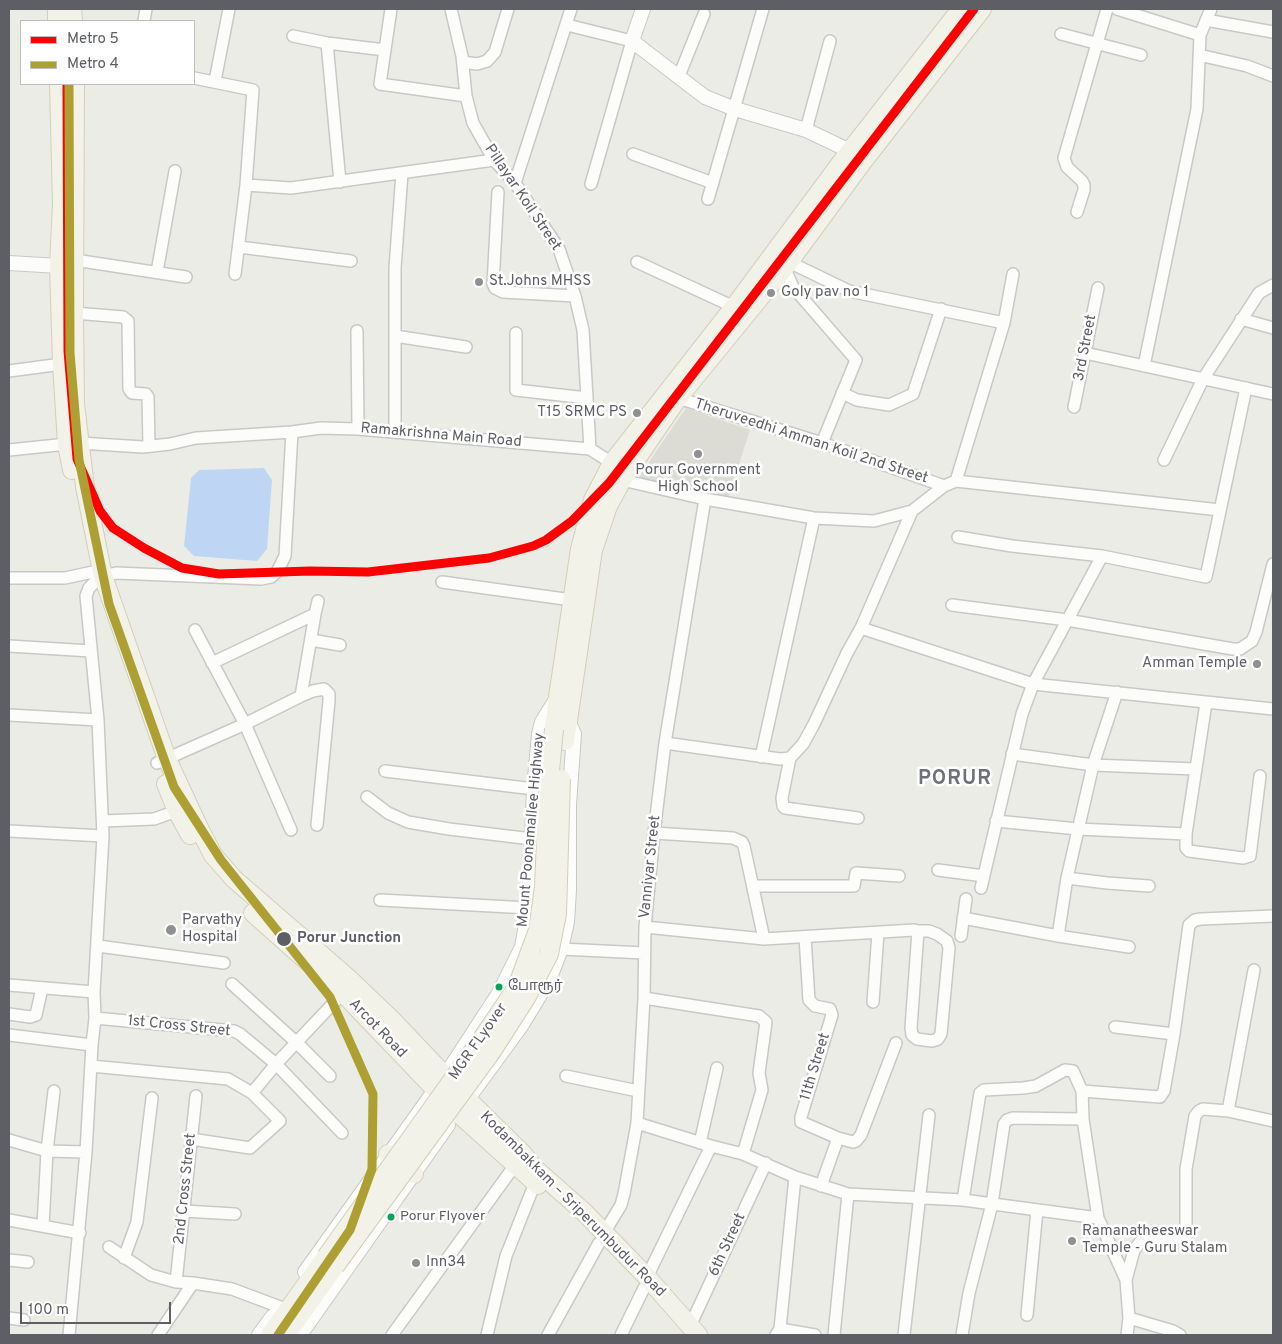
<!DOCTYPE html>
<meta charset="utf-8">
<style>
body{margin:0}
#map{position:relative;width:1282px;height:1344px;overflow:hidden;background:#ecece7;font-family:Overpass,sans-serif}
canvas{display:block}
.frame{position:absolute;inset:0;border:10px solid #5d5f65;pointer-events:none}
.legend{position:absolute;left:20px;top:20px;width:175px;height:65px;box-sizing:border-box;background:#fff;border:1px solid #bebfc1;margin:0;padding:6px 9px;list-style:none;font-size:15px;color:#5d5f65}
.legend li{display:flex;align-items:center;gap:10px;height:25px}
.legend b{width:25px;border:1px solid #bebfc1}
.scale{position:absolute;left:20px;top:1302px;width:151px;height:22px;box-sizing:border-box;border:2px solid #5d5f65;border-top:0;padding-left:6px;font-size:15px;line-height:18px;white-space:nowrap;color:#5d5f65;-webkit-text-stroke:4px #fff;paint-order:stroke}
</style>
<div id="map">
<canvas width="1282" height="1344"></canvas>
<div class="frame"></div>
<ul class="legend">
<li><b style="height:6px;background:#f00"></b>Metro 5</li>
<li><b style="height:6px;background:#ae9f32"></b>Metro 4</li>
</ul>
<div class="scale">100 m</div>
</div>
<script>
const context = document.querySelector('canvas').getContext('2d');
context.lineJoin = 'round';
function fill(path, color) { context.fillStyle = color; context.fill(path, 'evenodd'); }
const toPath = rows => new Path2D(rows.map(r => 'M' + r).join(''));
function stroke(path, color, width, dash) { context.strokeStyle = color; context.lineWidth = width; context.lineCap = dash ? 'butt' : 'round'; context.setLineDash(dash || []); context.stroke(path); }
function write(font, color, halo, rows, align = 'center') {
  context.font = font + ' Overpass,"Noto Sans Tamil",sans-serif'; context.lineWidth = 5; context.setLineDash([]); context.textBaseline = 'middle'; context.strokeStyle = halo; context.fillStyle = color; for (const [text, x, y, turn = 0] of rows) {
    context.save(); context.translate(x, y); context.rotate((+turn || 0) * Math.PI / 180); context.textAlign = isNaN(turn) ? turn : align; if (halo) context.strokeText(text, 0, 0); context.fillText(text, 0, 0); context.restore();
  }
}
const education = toPath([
 [686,408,750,430,728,498,638,478]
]);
const water = toPath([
 [264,468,272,480,267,549,257,561,194,556,184,546,191,478,199,470]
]);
const minor = toPath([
 [391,9,380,84,466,96],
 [451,9,462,56,466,96,473,123,494,160,515,183,559,249,575,296,583,330,590,449],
 [1117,9,1200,35],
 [1206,20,1273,32],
 [144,21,146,9],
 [567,25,632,41,591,184],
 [1061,34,1141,55],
 [293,36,327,43,385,50],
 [327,43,340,182],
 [1199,55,1247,66,1273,76],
 [463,62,477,64,487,61,495,52,508,9],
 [679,76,704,14],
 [194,78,253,90,246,185,235,274],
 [215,81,229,9],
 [806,130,830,41],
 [633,154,713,183],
 [515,183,571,9],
 [246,185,291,188,494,160],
 [498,192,493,284,495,288,503,292,575,296],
 [708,199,763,9],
 [1077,212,1084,190,1084,185,1082,181,1067,167,1064,158,1107,9],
 [239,247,351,261],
 [75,260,186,277],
 [637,262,734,307],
 [789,262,849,291,1004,323],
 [784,267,793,287,856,360,822,443],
 [157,272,175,171],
 [74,313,123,317,128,321,129,389,132,393,146,394,148,397,149,446],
 [1241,319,1273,328],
 [357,331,358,429],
 [516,333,516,390,587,398],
 [395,336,466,347],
 [1085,353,1273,394],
 [1144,366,1197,109,1200,35,1211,9],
 [9,371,62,364],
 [842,393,857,400,889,405,913,394,941,309],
 [678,398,822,443,944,486],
 [1074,407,1098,288],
 [395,431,395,268,402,173],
 [80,443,143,447,170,444,196,438,292,432,321,428,358,429,590,449,612,463],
 [9,450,67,444],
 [1164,460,1203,379,1259,293,1273,285],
 [622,480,705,499,814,518,874,521,912,511,944,486,956,481,1004,323,1013,274],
 [956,481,1220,510],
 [958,537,1012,546,1102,556,1206,577,1246,388],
 [103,576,116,573,261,579,271,577,277,572,285,556,292,432],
 [9,578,65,578,93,572],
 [442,582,572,600],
 [952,605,1067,620,1233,649,1240,649,1252,641,1256,632,1273,564],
 [315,614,318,601],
 [861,628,1033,684,1273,709],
 [195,630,245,724,291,830],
 [311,640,340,645],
 [9,646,91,651],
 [212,663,315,614,301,696],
 [1206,703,1186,834,1186,848,1189,851,1243,858,1250,856,1260,776],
 [9,715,98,720],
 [665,743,780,759,790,758,803,744,814,724,847,653,861,628,912,511],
 [1012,754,1093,765,1195,769],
 [761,757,814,518],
 [790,758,782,798,783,806,785,808,858,818],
 [157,763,245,724,301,696,313,691,324,689,329,694,329,701,317,825],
 [385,771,534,789],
 [367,797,388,813,408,822,449,829,532,839],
 [103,821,154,819,182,809],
 [996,821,1078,829,1186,834],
 [9,831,103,836],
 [654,833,733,838,742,842,744,846,764,939],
 [938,870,984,876],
 [1067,878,1107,883,1149,886],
 [753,886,854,886,856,873,899,876],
 [981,888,1022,714,1033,684,1102,556],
 [380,900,529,908],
 [963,918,1058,936,1129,947],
 [645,927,764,939,914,930,918,931,929,931,937,934,947,941,949,948,941,1034,938,1039,932,1041,917,1039,912,1035,911,1028,918,931],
 [961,936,966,899],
 [1058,936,1067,878,1093,765,1117,692],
 [805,937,809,1000,815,1006,830,1009,832,1015,801,1117,801,1122,838,1138,853,1142,856,1141,861,1135,896,1043],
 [98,946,224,963],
 [561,949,644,953],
 [232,984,297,1043,330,1076],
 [9,985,94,992],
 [644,998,759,1016,766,1022,759,1073,762,1090,743,1154],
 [873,1002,878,933],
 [9,1014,30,1017,36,1015,42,988],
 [95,1018,234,1031,240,1034,276,1064,342,1133],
 [1115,1027,1174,1034],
 [9,1035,92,1045],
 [91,1066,228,1079,252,1093,280,1121,250,1148,191,1139],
 [566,1076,638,1091],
 [1082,1091,1160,1097,1164,1091,1174,1034,1189,925,1195,920,1201,919,1273,916],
 [252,1093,276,1064,343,993],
 [1228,1111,1254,970],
 [637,1123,711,1146,743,1154,795,1177,848,1194,963,1200,1098,1218],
 [9,1140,47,1151,86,1152],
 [700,1143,717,1068],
 [821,1186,838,1138],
 [963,1200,980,1093,984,1090,1023,1088,1036,1086,1065,1070,1073,1071,1082,1091,1083,1119,1098,1218,1126,1280,1129,1318,1127,1335],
 [184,1211,235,1214],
 [9,1220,80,1233],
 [43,1226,47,1151,54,1091],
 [604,1233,621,1205,624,1194,637,1123,644,998,645,927,654,833,665,743,705,499],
 [109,1247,151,1275,176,1282,193,1283,232,1289,280,1307],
 [124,1258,137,1222,152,1098],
 [9,1260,28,1262],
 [647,1277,711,1146],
 [1126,1280,1134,1250,1141,1241,1147,1239,1186,1238,1186,1169,1195,1116,1199,1111,1203,1109,1228,1111,1273,1121],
 [176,1282,196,1096],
 [1027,1315,1037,1210],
 [9,1318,24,1320],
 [1129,1318,1173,1331,1180,1335],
 [690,1326,766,1163],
 [780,1329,815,1335],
 [69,1335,86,1152,92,1045,95,1018,94,992,103,836,98,720,86,596,89,588,96,581],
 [158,1335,193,1283],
 [392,1335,515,1165],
 [487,1335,506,1256,535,1183],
 [548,1335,599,1243],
 [621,1335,644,1288],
 [776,1335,780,1329,795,1177],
 [834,1335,848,1194],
 [904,1335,929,1115],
 [962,1335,969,1293,992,1204,1004,1124,1007,1120,1013,1118,1083,1119]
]);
const tertiary = toPath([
 [643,9,632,41,705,97,735,109,806,130,850,151],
 [9,263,59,266],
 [461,1108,521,1026,549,980,561,949,567,922,569,890,569,805,574,734,569,723],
 [305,1272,445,1076,499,993,522,947,529,908,534,789,539,734,542,722,557,698],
 [259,1335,273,1316],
 [300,1335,448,1125]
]);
const primary = toPath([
 [57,9,57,21],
 [72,9,73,21],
 [59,84,62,204,59,266,62,364,67,444,72,470],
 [75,84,74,313,75,404,85,487,103,576,167,759,199,828,213,855,234,879,347,977,391,1019,468,1100,523,1154,533,1167,584,1212,647,1277,698,1335],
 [554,729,558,697,580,549,593,500,612,463,734,307,843,160,961,9],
 [565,741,593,550,608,506,622,480,678,398,789,262,864,160,982,9],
 [166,784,177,811,190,835],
 [253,913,343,993,457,1112,538,1185],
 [388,1154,414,1174],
 [270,1335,326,1257],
 [286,1335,335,1266]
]);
const primaryBridge = toPath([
 [326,1257,481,1040,517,987,538,930,544,887,548,791,554,729],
 [335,1266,492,1051,526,998,549,954,557,914,561,779]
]);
const metro1 = toPath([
 [67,84,68,351,77,459,100,511,113,528,144,548,182,568,219,574,310,571,368,572,489,558,533,546,546,540,572,521,609,483,974,9]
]);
const metro2 = toPath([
 [69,84,70,353,79,460,109,604,174,787,221,860,330,997,373,1094,372,1169,350,1230,278,1335]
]);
const markers = [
 [479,282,5,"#8f9092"],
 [771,293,5,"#8f9092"],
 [637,413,5,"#8f9092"],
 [698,454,5,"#8f9092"],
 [1257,664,5,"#8f9092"],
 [171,930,6,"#8f9092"],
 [284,939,8,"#5d5f65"],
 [499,987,4.5,"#00a651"],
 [391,1217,4.5,"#00a651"],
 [1072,1241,5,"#8f9092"],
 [416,1263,5,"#8f9092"]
];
const busNames = [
 ["போரூர்",508,987],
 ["Porur Flyover",400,1217]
];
const streetNames = [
 ["Pillayar Koil Street",522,198,56],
 ["3rd Street",1086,348,-79],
 ["Ramakrishna Main Road",441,436,5],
 ["Theruveedhi Amman Koil 2nd Street",811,442,18],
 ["Mount Poonamallee Highway",532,830,-85],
 ["Vanniyar Street",651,867,-84],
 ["1st Cross Street",179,1027,6],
 ["Arcot Road",377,1029,46],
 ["MGR FLyover",479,1042,-55],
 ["11th Street",816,1067,-73],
 ["2nd Cross Street",186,1189,-84],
 ["Kodambakkam – Sriperumbudur Road",572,1205,45],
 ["6th Street",728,1245,-65]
];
const poiNames = [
 ["St.Johns MHSS",489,282],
 ["Goly pav no 1",781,293],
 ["T15 SRMC PS",627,413,"right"],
 ["Porur Government",698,471,"center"],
 ["High School",698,488,"center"],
 ["Amman Temple",1247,664,"right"],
 ["Parvathy",182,921],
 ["Hospital",182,938],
 ["Ramanatheeswar",1082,1232],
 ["Temple - Guru Stalam",1082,1249],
 ["Inn34",426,1263]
];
const stopNames = [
 ["Porur Junction",297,939]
];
const districtNames = [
 ["PORUR",955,780]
];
fill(education, '#dcdcd5');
fill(water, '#bed6f4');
stroke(minor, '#c8c8c8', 14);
stroke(tertiary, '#c8c8c8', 16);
stroke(primary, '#d3cfb7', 20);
stroke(minor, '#fcfcfb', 11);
stroke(tertiary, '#fcfcfb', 14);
stroke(primary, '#f2f2e9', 18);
stroke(primaryBridge, '#d3cfb7', 20, []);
stroke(primaryBridge, '#f2f2e9', 18);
stroke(metro1, '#f00', 9);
stroke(metro2, '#ae9f32', 9);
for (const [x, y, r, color] of markers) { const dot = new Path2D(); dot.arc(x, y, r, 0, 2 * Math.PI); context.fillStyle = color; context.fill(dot); stroke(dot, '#fff', 2); }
write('14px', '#5d5f65', '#fff', busNames, 'left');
write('15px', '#5d5f65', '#fff', streetNames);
write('15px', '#5d5f65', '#fff', poiNames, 'left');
write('bold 15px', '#5d5f65', '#fff', stopNames, 'left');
context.letterSpacing = '1px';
write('bold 20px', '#6e7177', '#fff', districtNames);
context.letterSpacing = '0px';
</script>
